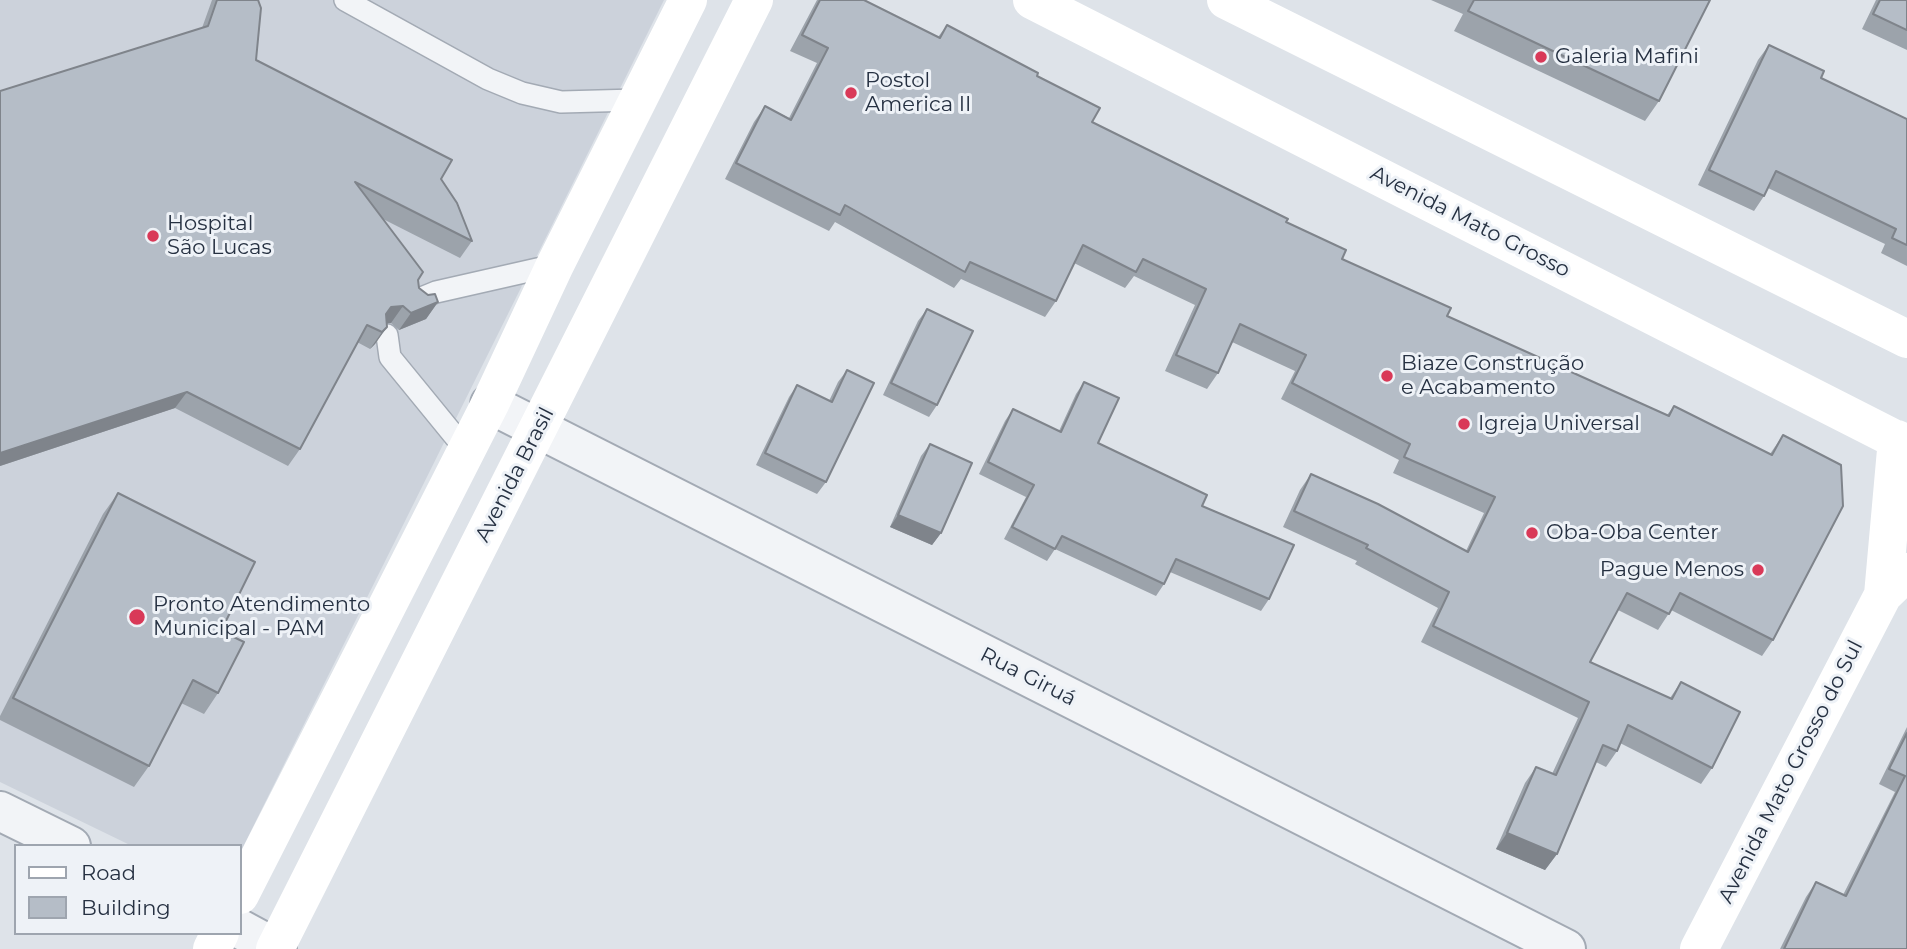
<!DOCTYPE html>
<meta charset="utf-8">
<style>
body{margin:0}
#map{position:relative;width:1907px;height:949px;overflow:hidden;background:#dee3e9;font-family:Montserrat,sans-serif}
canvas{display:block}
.legend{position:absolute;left:14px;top:844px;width:228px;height:91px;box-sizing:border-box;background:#eef2f7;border:2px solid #9ea5af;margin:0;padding:9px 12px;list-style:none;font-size:21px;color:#263142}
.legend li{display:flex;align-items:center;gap:14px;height:35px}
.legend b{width:35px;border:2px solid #9ea5af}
</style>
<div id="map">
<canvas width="1907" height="949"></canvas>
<ul class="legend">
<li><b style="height:9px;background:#fff"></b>Road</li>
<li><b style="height:19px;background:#b5bdc7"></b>Building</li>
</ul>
</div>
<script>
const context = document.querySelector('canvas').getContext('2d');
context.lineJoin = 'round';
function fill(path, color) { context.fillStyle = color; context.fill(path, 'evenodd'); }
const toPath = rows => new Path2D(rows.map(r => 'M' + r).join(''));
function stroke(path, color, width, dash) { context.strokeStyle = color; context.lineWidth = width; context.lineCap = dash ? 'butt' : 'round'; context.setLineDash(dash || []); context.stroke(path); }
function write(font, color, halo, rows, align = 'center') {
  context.font = font + ' Montserrat,sans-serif'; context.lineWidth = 6; context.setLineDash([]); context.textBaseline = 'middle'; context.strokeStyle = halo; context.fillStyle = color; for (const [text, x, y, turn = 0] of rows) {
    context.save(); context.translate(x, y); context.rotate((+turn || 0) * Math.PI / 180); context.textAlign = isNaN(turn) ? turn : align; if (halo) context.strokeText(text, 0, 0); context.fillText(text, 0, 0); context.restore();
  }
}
const built = toPath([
 [0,0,664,0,240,853,240,846,132,846,0,782]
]);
const lane = toPath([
 [345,0,488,79,522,93,561,102,636,100],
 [419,299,436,292,555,265],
 [387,335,390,357,466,450]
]);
const street = toPath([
 [490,404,1566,949],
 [0,811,71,846],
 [240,929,277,949]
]);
const secondary = toPath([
 [1032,0,1907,445],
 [1226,0,1907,339],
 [1883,595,1897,439],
 [240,895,490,404,555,265,688,0],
 [212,949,220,933],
 [275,949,754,0],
 [1699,949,1883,595,1907,572]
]);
const wall = toPath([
 [212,0,258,0,256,60,441,179,472,241,460,258,383,219,418,280,419,288,438,302,426,319,399,330,391,323,387,323,387,327,375,344,370,349,357,342,300,449,288,466,175,408,0,466,0,91,202,28],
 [817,0,864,0,938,37,947,25,1037,76,1092,122,1286,222,1342,259,1447,316,1667,415,1674,406,1770,454,1783,435,1773,640,1762,656,1671,610,1658,630,1618,610,1590,662,1670,698,1681,682,1712,768,1701,784,1620,743,1617,751,1606,767,1596,762,1557,854,1545,870,1496,849,1525,783,1536,767,1552,774,1578,718,1421,642,1438,608,1355,564,1357,561,1283,527,1300,490,1311,474,1466,551,1484,513,1393,473,1399,460,1281,399,1295,371,1232,342,1218,373,1207,389,1165,371,1195,305,1134,276,1125,288,1074,263,1056,301,1045,317,961,279,954,288,835,222,829,231,725,179,754,122,765,106,789,118,817,63,790,51],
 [1431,0,1710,0,1659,101,1645,121,1454,31,1463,14],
 [1876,0,1907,0,1907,50,1862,29],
 [1769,45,1821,78,1907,119,1907,266,1881,253,1885,244,1768,188,1764,196,1754,211,1698,185,1758,60],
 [927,309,937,405,929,417,883,395,918,321],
 [847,370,826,482,817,494,756,465,789,397,797,385,829,401,838,382],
 [1084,382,1098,443,1202,506,1269,599,1261,611,1170,572,1164,584,1156,596,1055,549,1047,561,1004,539,1026,497,979,474,1005,421,1013,409,1059,431,1076,394],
 [930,444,941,533,932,545,890,527,921,456],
 [118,493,218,693,204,714,181,703,149,766,134,787,0,720,0,716,103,514],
 [1907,727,1907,949,1780,949,1806,897,1816,882,1843,895,1895,792,1879,784]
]);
const shadedWall = toPath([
 [438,302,426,319,399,330,411,313],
 [403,306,391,323,380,324,375,331,391,307],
 [387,327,375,344,370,349,382,332],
 [187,392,175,408,0,466,0,453],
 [898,515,941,533,932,545,890,527],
 [1507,833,1557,854,1545,870,1496,849]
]);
const building = toPath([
 [217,0,258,0,261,8,256,60,452,160,441,179,457,203,472,241,355,182,423,272,418,280,419,288,428,295,435,294,438,302,411,313,403,306,391,307,386,314,387,327,382,332,367,325,300,449,187,392,0,453,0,91,208,26,217,0],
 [820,0,864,0,940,38,947,25,1038,73,1037,76,1100,108,1092,122,1288,219,1286,222,1346,250,1342,259,1451,308,1447,316,1669,416,1674,406,1772,455,1783,435,1841,465,1843,506,1773,640,1680,593,1669,614,1627,593,1590,662,1672,699,1681,682,1740,712,1712,768,1628,725,1617,751,1603,745,1557,854,1507,833,1536,767,1556,775,1589,702,1433,626,1449,592,1366,548,1368,545,1294,511,1311,474,1378,504,1468,552,1495,497,1404,457,1410,444,1292,383,1306,355,1240,324,1218,373,1176,355,1206,289,1143,259,1136,272,1083,245,1056,301,970,262,965,272,845,205,840,215,736,163,765,106,791,120,828,48,802,35,820,0],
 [1474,0,1710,0,1659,101,1468,11,1474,0],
 [1880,0,1907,0,1907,30,1873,14,1880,0],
 [1769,45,1824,71,1821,78,1907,119,1907,245,1892,238,1896,229,1776,171,1764,196,1709,170,1769,45],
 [927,309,973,331,937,405,891,383,927,309],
 [847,370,874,383,826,482,765,453,797,385,832,402,847,370],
 [1084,382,1119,398,1098,443,1207,495,1202,506,1294,545,1269,599,1176,559,1164,584,1062,536,1055,549,1012,527,1034,485,988,462,1013,409,1061,432,1084,382],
 [930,444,972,463,941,533,898,515,930,444],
 [118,493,255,562,221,631,244,642,218,693,193,680,149,766,13,698,118,493],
 [1907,733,1907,949,1784,949,1816,882,1846,896,1905,776,1889,769,1907,733]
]);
const markers = [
 [1541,57,7,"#d93958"],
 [851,93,7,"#d93958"],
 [153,236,7,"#d93958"],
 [1387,376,7,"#d93958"],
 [1464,424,7,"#d93958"],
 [1532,533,7,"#d93958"],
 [1758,570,7,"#d93958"],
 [137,617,9,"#d93958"]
];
const poiNames = [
 ["Galeria Mafini",1555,57],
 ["Postol",865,81],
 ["America II",865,105],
 ["Hospital",167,224],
 ["São Lucas",167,248],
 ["Biaze Construção",1401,364],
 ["e Acabamento",1401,388],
 ["Igreja Universal",1478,424],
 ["Oba-Oba Center",1546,533],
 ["Pague Menos",1744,570,"right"],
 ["Pronto Atendimento",153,605],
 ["Municipal - PAM",153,629]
];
const streetNames = [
 ["Avenida Mato Grosso",1470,222,27],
 ["Avenida Brasil",515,475,-63],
 ["Rua Giruá",1028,677,27],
 ["Avenida Mato Grosso do Sul",1791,772,-63]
];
fill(built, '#ccd2db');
stroke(lane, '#a3aab4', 24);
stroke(street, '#a3aab4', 42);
stroke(lane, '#f2f4f7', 21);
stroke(street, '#f2f4f7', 38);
stroke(secondary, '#fff', 38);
fill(wall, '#9ca3ab');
fill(shadedWall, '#7f848b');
fill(building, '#b5bdc7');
stroke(building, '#7f848b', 2);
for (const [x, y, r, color] of markers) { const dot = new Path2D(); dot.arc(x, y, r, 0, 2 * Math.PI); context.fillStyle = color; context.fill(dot); stroke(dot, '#eef2f7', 2.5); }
write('21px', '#263142', '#eef2f7', poiNames, 'left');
write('21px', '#263142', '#eef2f7', streetNames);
</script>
